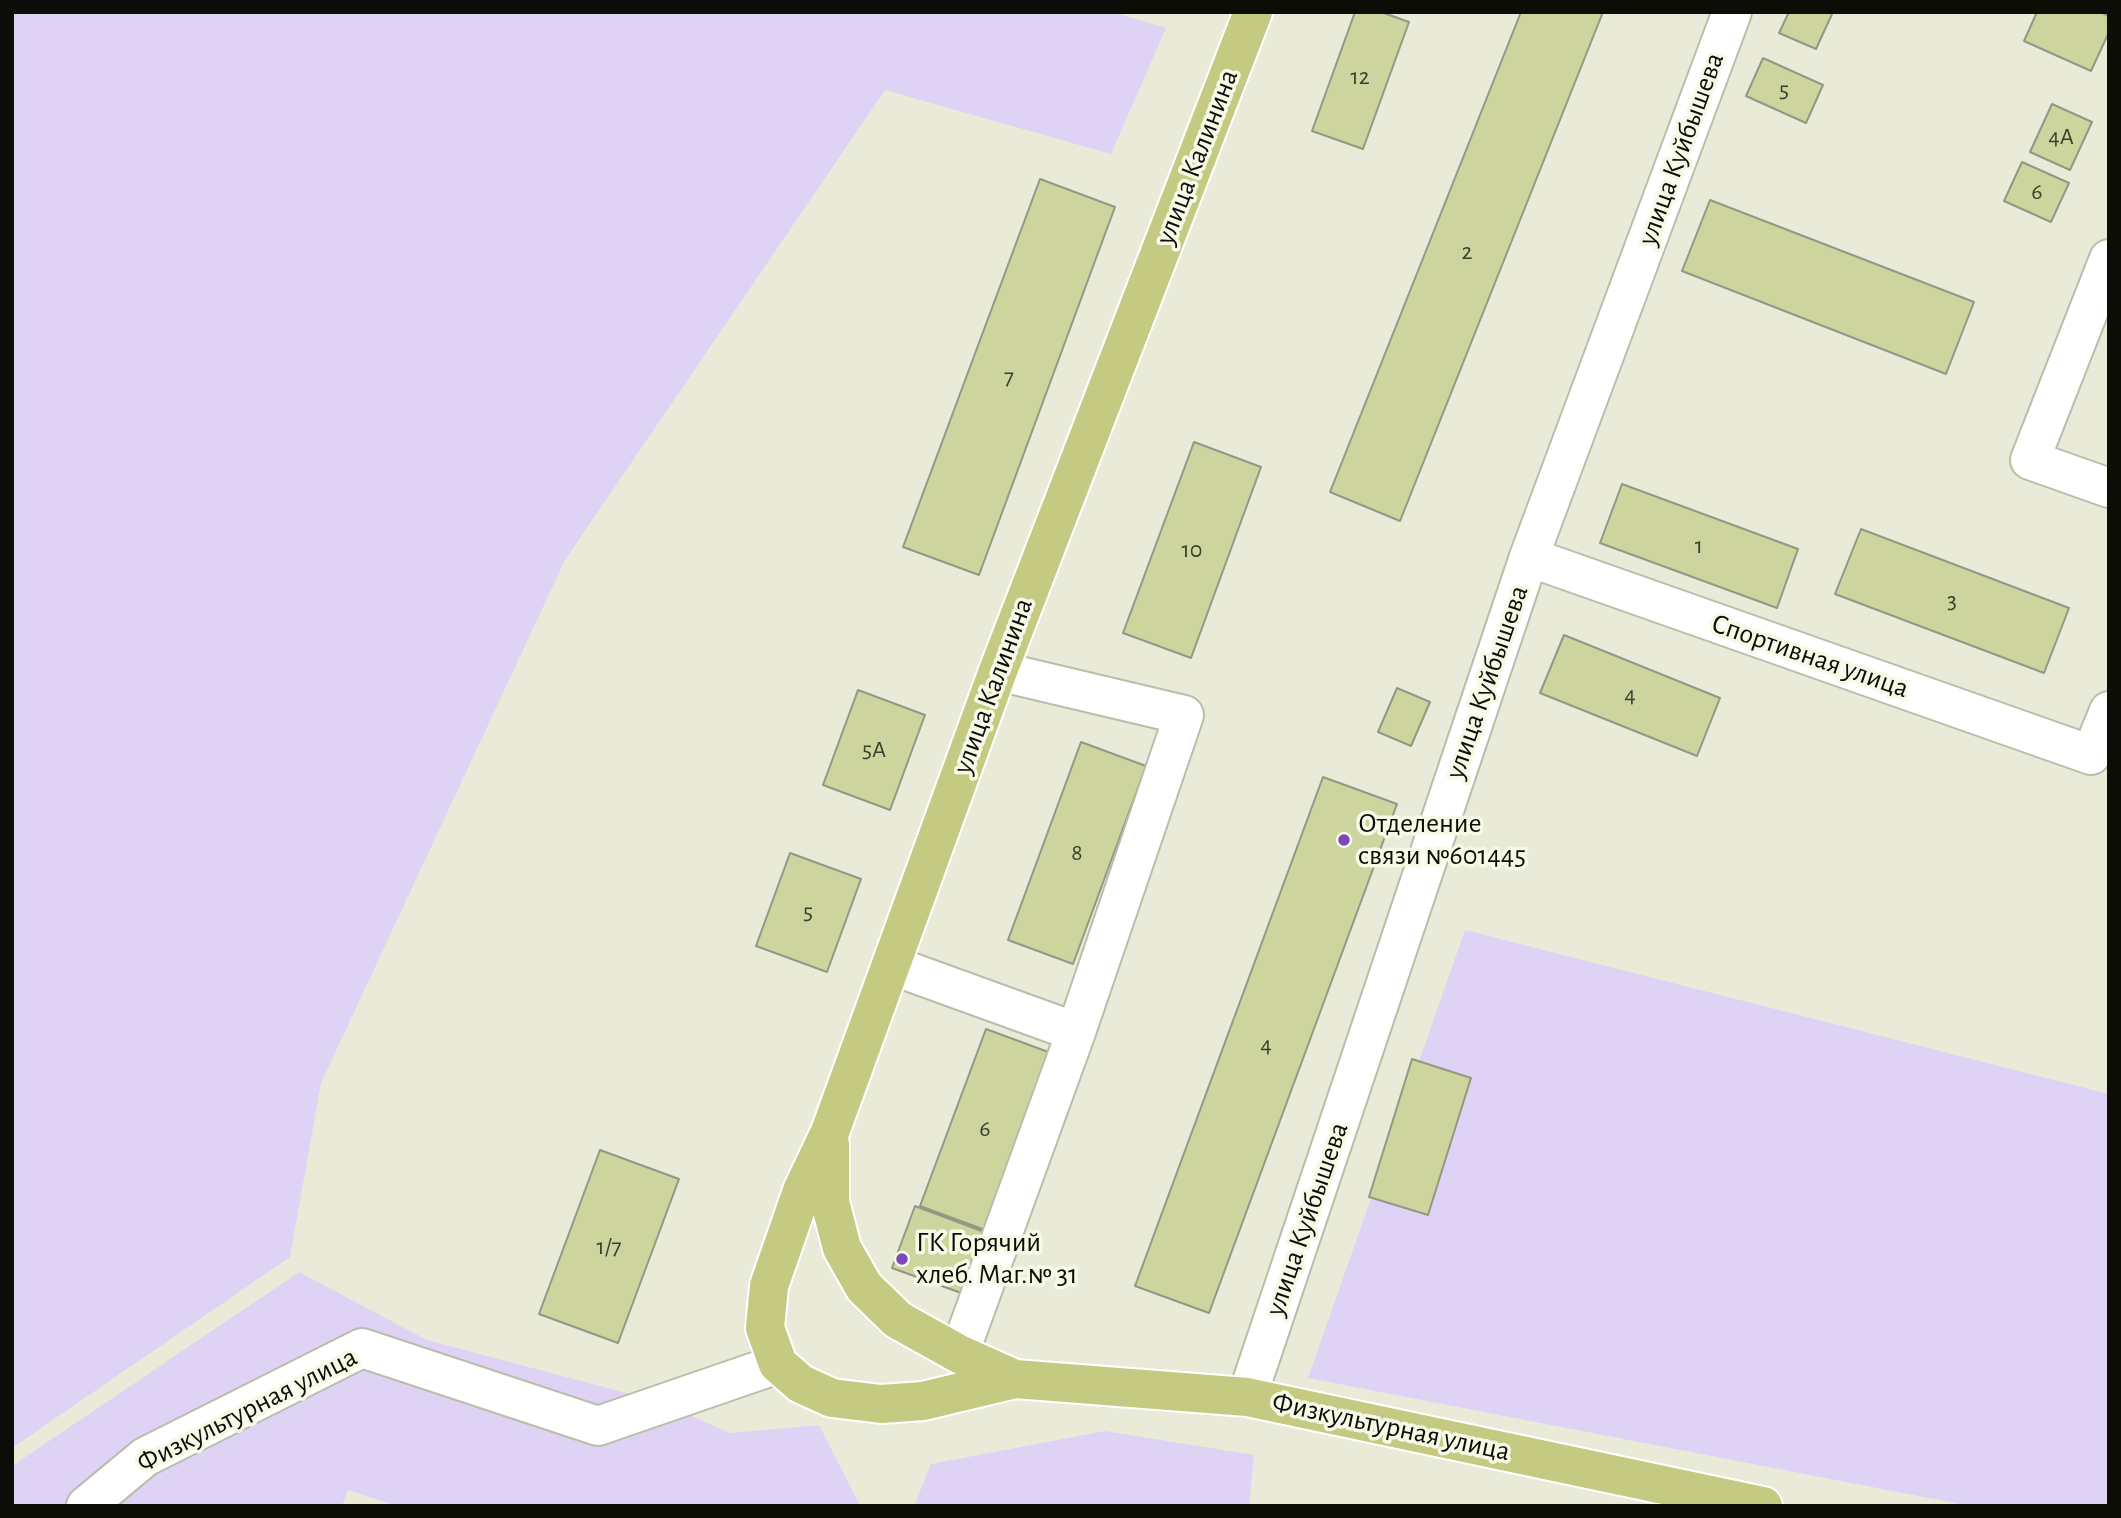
<!DOCTYPE html>
<meta charset="utf-8">
<style>
body{margin:0}
#map{position:relative;width:2121px;height:1518px;overflow:hidden;background:#e9ebd8;font-family:"Alegreya Sans",sans-serif}
canvas{display:block}
.frame{position:absolute;inset:0;border:14px solid #0c0d07;pointer-events:none}
</style>
<div id="map">
<canvas width="2121" height="1518"></canvas>
<div class="frame"></div>
</div>
<script>
const context = document.querySelector('canvas').getContext('2d');
context.lineJoin = 'round';
function fill(path, color) { context.fillStyle = color; context.fill(path, 'evenodd'); }
const toPath = rows => new Path2D(rows.map(r => 'M' + r).join(''));
function stroke(path, color, width, dash) { context.strokeStyle = color; context.lineWidth = width; context.lineCap = dash ? 'butt' : 'round'; context.setLineDash(dash || []); context.stroke(path); }
function write(font, color, halo, rows, align = 'center') {
  context.font = font + ' "Alegreya Sans",sans-serif'; context.lineWidth = 7; context.setLineDash([]); context.textBaseline = 'middle'; context.strokeStyle = halo; context.fillStyle = color; for (const [text, x, y, turn = 0] of rows) {
    context.save(); context.translate(x, y); context.rotate((+turn || 0) * Math.PI / 180); context.textAlign = isNaN(turn) ? turn : align; if (halo) context.strokeText(text, 0, 0); context.fillText(text, 0, 0); context.restore();
  }
}
const green = toPath([
 [12,12,1113,12,1166,28,1111,154,885,90,565,560,321,1083,290,1257,12,1448],
 [1465,930,2109,1094,2109,1506,1970,1506,1308,1378],
 [299,1272,427,1340,660,1402,730,1433,819,1425,860,1506,397,1506,348,1490,342,1506,12,1506,12,1466],
 [1105,1431,1254,1455,1249,1506,914,1506,931,1464]
]);
const building = toPath([
 [1355,12,1381,12,1409,22,1363,149,1312,131,1355,12],
 [1521,12,1603,12,1400,521,1330,492,1521,12],
 [1789,12,1833,12,1816,49,1779,33,1789,12],
 [2037,12,2100,12,2109,16,2109,32,2091,71,2024,41,2037,12],
 [1763,58,1823,85,1806,123,1746,96,1763,58],
 [2052,104,2092,122,2070,170,2030,152,2052,104],
 [2022,162,2069,183,2051,222,2004,201,2022,162],
 [1040,179,1115,207,979,575,903,547,1040,179],
 [1710,200,1974,302,1946,374,1682,271,1710,200],
 [1194,442,1261,467,1191,658,1123,633,1194,442],
 [1622,484,1798,549,1777,608,1600,543,1622,484],
 [1861,529,2069,608,2044,673,1835,594,1861,529],
 [1564,635,1720,698,1697,756,1540,693,1564,635],
 [1397,688,1430,702,1411,746,1378,732,1397,688],
 [858,690,925,715,890,810,823,785,858,690],
 [1081,742,1146,766,1073,964,1008,940,1081,742],
 [1323,777,1397,804,1209,1313,1135,1286,1323,777],
 [790,853,861,879,827,972,756,946,790,853],
 [986,1029,1051,1053,985,1230,920,1206,986,1029],
 [1412,1059,1471,1078,1428,1215,1369,1197,1412,1059],
 [600,1150,679,1179,618,1343,539,1314,600,1150],
 [915,1206,987,1233,964,1294,892,1268,915,1206]
]);
const minor = toPath([
 [2109,259,2030,460,2109,488],
 [1529,557,2091,755,2109,711],
 [891,965,1076,1032],
 [959,1354,1076,1032,1184,715,998,671],
 [1247,1397,1529,557,1732,12],
 [86,1506,145,1457,362,1348,598,1426,778,1364]
]);
const major = toPath([
 [1253,12,998,671,830,1132,802,1191,769,1286,765,1328,778,1364,801,1384,832,1398,881,1404,923,1401,1015,1379,1247,1397,1763,1506],
 [830,1144,830,1202,842,1248,864,1287,898,1320,959,1354,1015,1379]
]);
const markers = [
 [1344,840,7,"#7d47be"],
 [902,1259,7,"#7d47be"]
];
const numberNames = [
 ["12",1360,77],
 ["5",1784,90],
 ["4А",2061,137],
 ["6",2037,192],
 ["2",1467,252],
 ["7",1009,377],
 ["1",1699,546],
 ["10",1192,550],
 ["3",1952,601],
 ["4",1630,695],
 ["5А",874,750],
 ["8",1077,853],
 ["5",808,912],
 ["4",1266,1045],
 ["6",985,1129],
 ["1/7",609,1247]
];
const streetNames = [
 ["улица Куйбышева",1681,149,-70],
 ["улица Калинина",1197,157,-69],
 ["Спортивная улица",1810,656,19],
 ["улица Куйбышева",1487,682,-71],
 ["улица Калинина",993,686,-70],
 ["улица Куйбышева",1307,1219,-71],
 ["Физкультурная улица",247,1410,-27],
 ["Физкультурная улица",1391,1427,12]
];
const poiNames = [
 ["Отделение",1358,824],
 ["связи №601445",1358,856],
 ["ГК Горячий",916,1243],
 ["хлеб. Маг.№ 31",916,1275]
];
fill(green, '#dfd3f5');
fill(building, '#cdd49d');
stroke(building, '#949785', 2);
stroke(minor, '#bbbdab', 42);
stroke(major, '#fff', 42);
stroke(minor, '#fff', 38);
stroke(major, '#c5ca83', 38);
for (const [x, y, r, color] of markers) { const dot = new Path2D(); dot.arc(x, y, r, 0, 2 * Math.PI); context.fillStyle = color; context.fill(dot); stroke(dot, '#f6f9e5', 2.5); }
write('24px', '#3c3f2c', null, numberNames);
write('28px', '#0c0d07', '#f6f9e5', streetNames);
write('28px', '#0c0d07', '#f6f9e5', poiNames, 'left');
</script>
